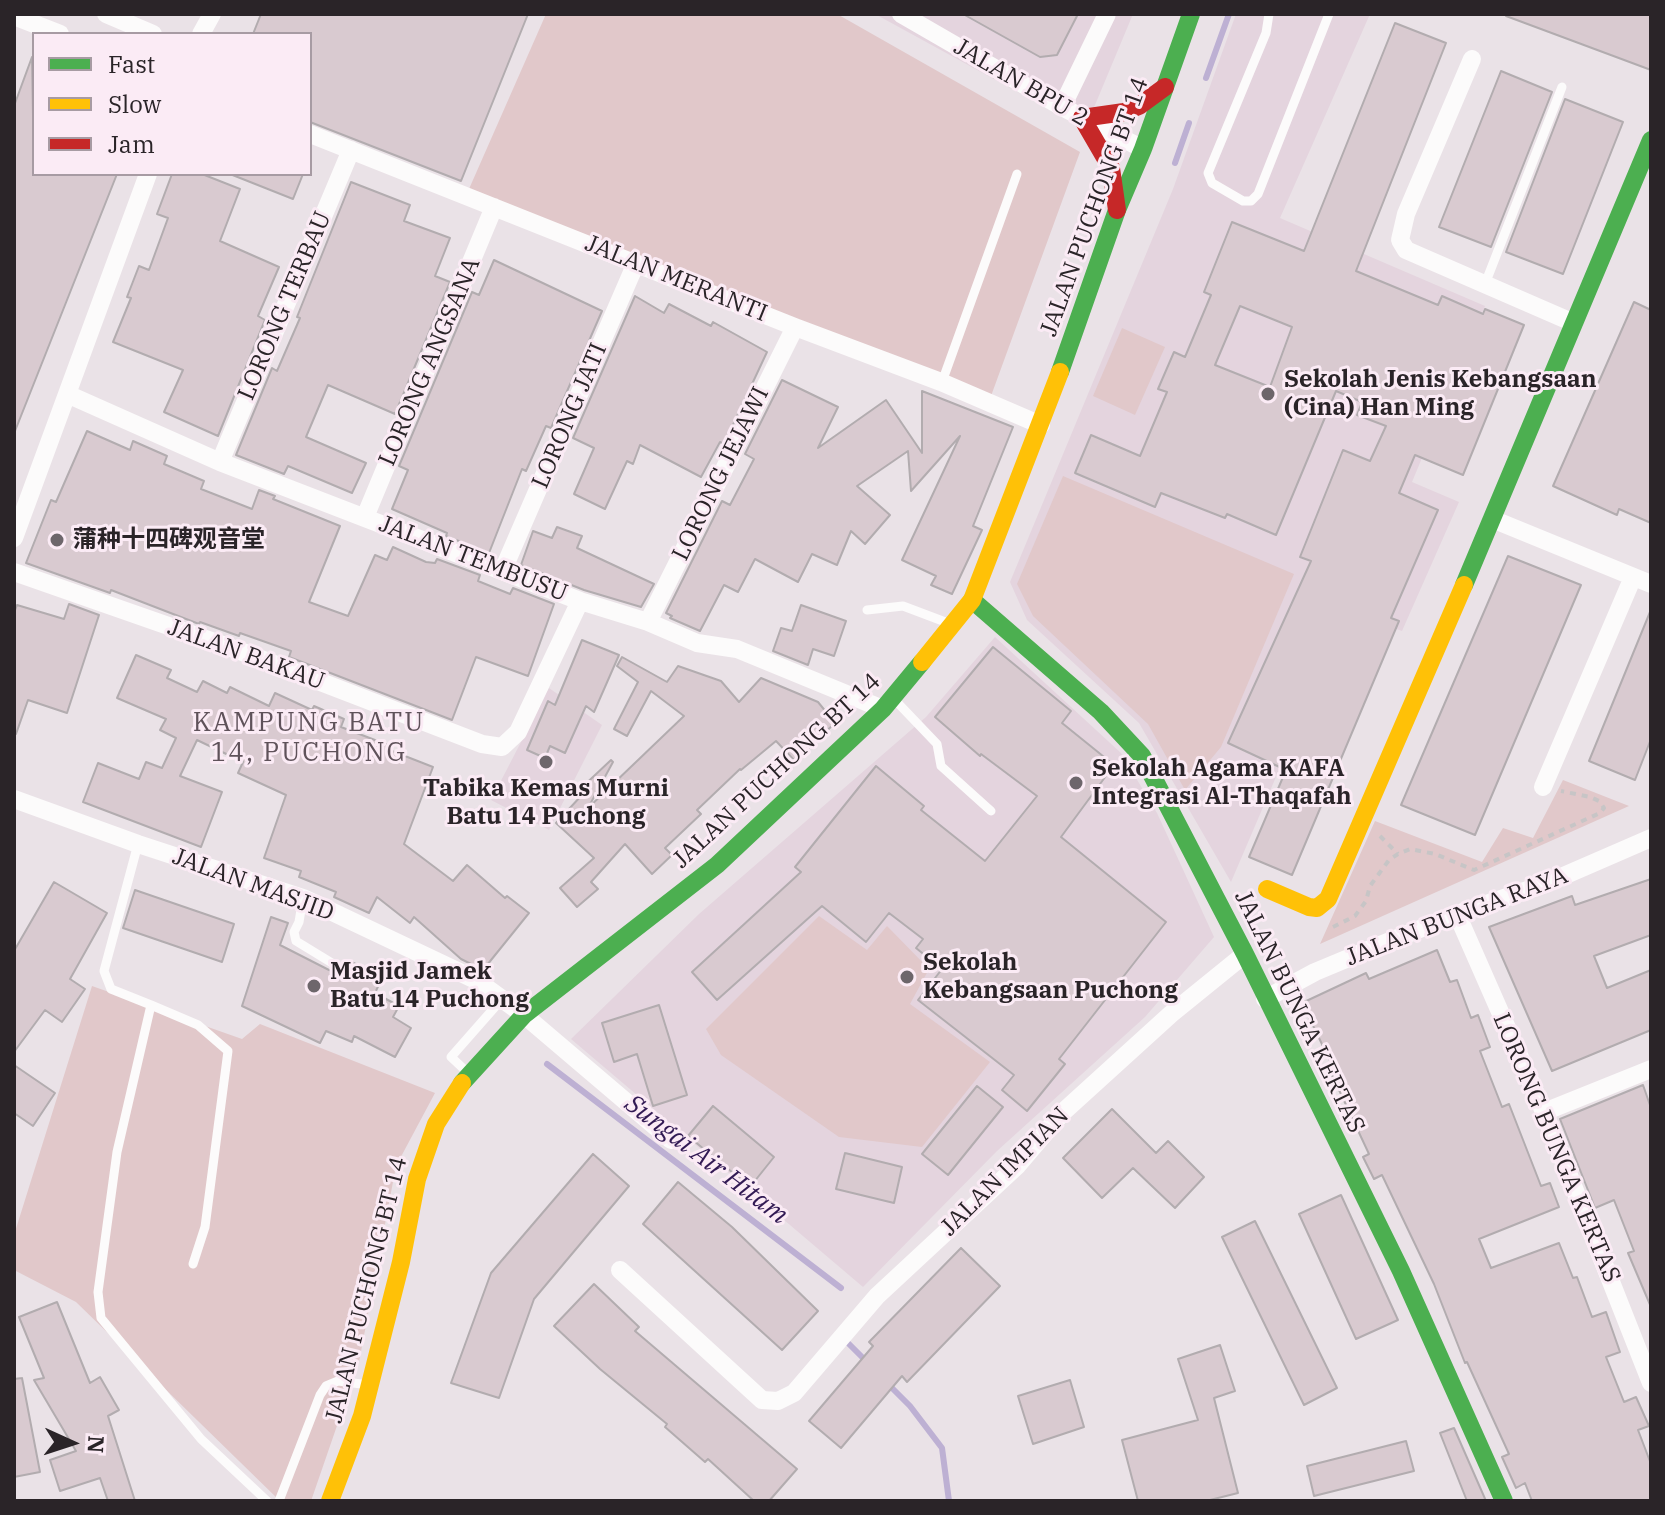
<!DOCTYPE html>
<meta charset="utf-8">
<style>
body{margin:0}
#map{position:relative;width:1665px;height:1515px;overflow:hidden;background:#eae2e7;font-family:"IBM Plex Serif",serif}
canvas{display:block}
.frame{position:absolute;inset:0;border:16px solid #2a2428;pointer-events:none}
.legend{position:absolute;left:32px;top:32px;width:280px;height:144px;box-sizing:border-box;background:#fbebf5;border:2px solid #a79ba3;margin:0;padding:10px 14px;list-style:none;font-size:24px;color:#2a2428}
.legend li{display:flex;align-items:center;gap:16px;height:40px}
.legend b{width:40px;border:2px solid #a79ba3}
.north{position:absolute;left:32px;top:1403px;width:80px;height:80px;-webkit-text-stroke:6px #fbebf5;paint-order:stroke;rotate:93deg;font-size:22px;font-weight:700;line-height:32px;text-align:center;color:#2a2428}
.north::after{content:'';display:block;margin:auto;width:28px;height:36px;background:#2a2428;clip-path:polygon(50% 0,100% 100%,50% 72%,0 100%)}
</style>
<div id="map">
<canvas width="1665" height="1515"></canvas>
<div class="frame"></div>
<ul class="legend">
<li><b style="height:10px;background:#4caf50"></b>Fast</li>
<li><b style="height:10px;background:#ffc107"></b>Slow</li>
<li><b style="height:10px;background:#c62828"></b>Jam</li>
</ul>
<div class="north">N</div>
</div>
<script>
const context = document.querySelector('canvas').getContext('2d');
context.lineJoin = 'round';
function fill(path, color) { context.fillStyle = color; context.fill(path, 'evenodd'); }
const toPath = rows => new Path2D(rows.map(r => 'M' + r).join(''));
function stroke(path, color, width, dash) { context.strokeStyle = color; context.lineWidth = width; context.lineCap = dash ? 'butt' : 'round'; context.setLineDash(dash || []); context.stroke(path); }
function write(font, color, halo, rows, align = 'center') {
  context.font = font + ' "IBM Plex Serif","Noto Sans SC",serif'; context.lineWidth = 6; context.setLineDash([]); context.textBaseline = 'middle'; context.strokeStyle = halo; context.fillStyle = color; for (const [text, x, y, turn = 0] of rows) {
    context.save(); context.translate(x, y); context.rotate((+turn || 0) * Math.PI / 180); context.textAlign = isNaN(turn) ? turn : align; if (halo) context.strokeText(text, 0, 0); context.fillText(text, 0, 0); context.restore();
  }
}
const built = toPath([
 [875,14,1133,14,1085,129],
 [1236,14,1370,14,1280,218,1485,306,1412,482,1459,502,1402,631,1347,611,1231,882,1139,723,1027,620,1010,582,1173,189],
 [995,637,1121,753,1157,813,1214,937,1145,1017,997,1151,863,1287,571,1039,699,914,926,717],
 [549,688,602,725,549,830,491,800]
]);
const green = toPath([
 [546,14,837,14,1080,152,991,396,469,189],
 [1122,328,1165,347,1135,415,1093,396],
 [1063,476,1294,574,1221,747,1185,790,1148,724,1033,616,1017,584],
 [1563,780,1629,806,1320,944,1375,821,1482,862,1503,828,1533,838],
 [819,916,867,950,887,926,929,969,910,1004,990,1062,922,1147,839,1137,721,1055,706,1029],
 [92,986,242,1039,260,1024,435,1093,396,1166,359,1362,311,1501,280,1501,76,1302,14,1270,14,1235]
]);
const stream = toPath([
 [1206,78,1229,14],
 [1175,163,1189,123],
 [547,1064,841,1288],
 [849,1344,867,1362],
 [889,1385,910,1406,942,1448,949,1501]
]);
const building = toPath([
 [261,14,528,14,461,181,310,122,310,34,253,34,261,14],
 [963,14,1078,14,1057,55,1040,57,963,14],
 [1506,14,1651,14,1651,70,1506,16,1506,14],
 [1395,23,1446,43,1356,271,1438,305,1442,296,1483,314,1485,309,1524,325,1463,475,1415,455,1399,493,1438,510,1391,618,1399,621,1292,875,1249,857,1286,770,1228,743,1311,561,1300,557,1343,450,1370,461,1386,426,1357,415,1362,402,1336,391,1276,535,1227,514,1225,518,1161,493,1155,507,1075,473,1091,435,1140,456,1167,392,1158,389,1174,352,1185,357,1211,295,1204,292,1232,222,1304,251,1395,23],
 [1240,306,1292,327,1270,387,1215,365,1240,306],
 [32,57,34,174,117,174,15,431,14,106,32,57],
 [1501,71,1552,92,1491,247,1439,227,1501,71],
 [1565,99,1623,122,1563,274,1506,252,1565,99],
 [172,174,202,174,240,189,220,241,279,267,258,316,265,320,218,436,164,412,183,370,113,342,131,298,127,297,139,266,149,270,168,218,157,214,172,174],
 [230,174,303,174,293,199,230,174],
 [351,182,410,205,404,221,450,238,435,276,450,282,395,414,328,385,306,437,366,463,352,493,288,466,284,474,236,455,272,368,277,371,300,318,297,317,351,182],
 [494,260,602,311,551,428,546,426,526,471,522,469,489,553,446,536,447,533,392,509,408,470,399,466,472,292,479,295,494,260],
 [635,296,664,313,669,304,711,326,713,322,767,352,724,444,720,442,701,477,640,445,633,464,627,461,605,509,574,494,594,448,573,438,635,296],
 [1634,302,1651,310,1651,523,1619,509,1617,515,1553,486,1634,302],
 [782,380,838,407,818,448,886,400,922,453,922,391,1013,427,973,526,982,530,952,594,931,585,936,576,902,560,960,436,911,491,908,451,857,486,890,515,865,544,851,531,837,565,812,554,798,582,755,559,738,592,724,585,700,631,670,618,672,616,666,613,722,501,730,505,754,459,745,454,782,380],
 [87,431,130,450,133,441,167,456,164,464,204,481,201,489,252,509,259,490,275,496,273,499,340,526,309,602,348,616,375,555,387,560,393,547,426,562,435,563,437,559,480,575,478,581,510,594,513,588,554,604,528,676,476,657,452,720,289,657,291,651,240,633,239,636,200,622,199,624,111,590,110,593,26,563,51,500,56,502,87,431],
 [557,527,582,536,577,548,654,584,641,607,584,590,521,565,533,531,552,538,557,527],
 [1508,556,1581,585,1475,835,1401,805,1508,556],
 [69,604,99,615,67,713,28,700,16,734,14,733,14,613,17,605,64,619,69,604],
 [801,605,846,621,834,656,813,649,808,665,773,651,781,628,792,631,801,605],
 [1650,612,1651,739,1635,780,1589,761,1650,612],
 [582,640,619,655,594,712,586,706,565,753,550,746,545,758,527,750,548,701,555,705,582,640],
 [993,647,1071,711,1062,723,1114,765,1061,837,1166,922,1059,1059,1065,1064,1027,1111,1002,1090,1014,1075,918,1000,942,969,916,948,923,939,889,913,866,942,822,906,717,1000,692,972,801,872,795,867,876,766,924,806,921,810,985,861,1037,796,981,754,980,756,935,717,993,647],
 [136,655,171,670,167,678,197,692,203,681,227,693,230,687,269,706,275,693,312,710,314,706,344,719,341,727,388,745,387,749,433,767,404,844,453,881,467,865,505,898,507,896,529,913,483,970,461,959,414,917,410,923,377,897,369,913,334,897,336,892,299,877,301,871,264,858,286,795,238,773,243,762,197,740,180,776,222,792,201,847,83,802,98,763,139,779,146,762,162,768,176,738,160,730,166,719,117,698,136,655],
 [622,657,667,682,678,666,721,681,739,702,761,678,818,702,835,723,795,761,776,741,741,770,740,769,697,810,701,814,665,848,672,855,652,874,625,844,591,882,598,889,577,907,560,888,594,858,556,823,581,796,577,792,611,760,613,762,588,808,684,716,651,691,627,736,614,729,638,682,617,666,622,657],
 [1651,879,1651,935,1594,956,1607,988,1651,970,1651,1030,1552,1071,1489,927,1572,896,1575,905,1651,879],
 [54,882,107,913,70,979,85,989,62,1022,45,1010,14,1052,14,951,54,882],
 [135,890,234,924,222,962,123,928,135,890],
 [271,917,288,923,280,945,329,970,342,974,348,960,382,978,375,993,399,1006,393,1017,411,1028,395,1057,354,1036,352,1042,326,1031,320,1043,242,1006,271,917],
 [1437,950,1450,982,1457,980,1471,1018,1478,1015,1490,1047,1480,1051,1502,1107,1509,1104,1541,1186,1550,1183,1559,1207,1479,1239,1491,1268,1559,1243,1573,1278,1577,1277,1592,1317,1606,1312,1620,1352,1606,1357,1624,1402,1636,1397,1649,1426,1638,1430,1651,1464,1651,1501,1532,1501,1525,1483,1516,1488,1502,1457,1509,1454,1467,1362,1465,1363,1434,1284,1382,1175,1374,1179,1363,1157,1369,1154,1332,1075,1336,1073,1302,1003,1366,973,1369,979,1437,950],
 [659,1005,687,1095,653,1106,637,1054,614,1062,602,1023,659,1005],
 [14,1065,55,1093,33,1126,14,1113,14,1065],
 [1643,1085,1651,1108,1651,1307,1628,1253,1634,1251,1614,1200,1595,1208,1560,1119,1643,1085],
 [977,1086,1003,1107,948,1175,922,1154,977,1086],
 [713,1106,774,1157,750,1187,688,1136,713,1106],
 [1112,1109,1156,1153,1168,1141,1204,1177,1175,1208,1133,1168,1102,1198,1063,1158,1112,1109],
 [845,1153,902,1167,894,1203,836,1189,845,1153],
 [593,1154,629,1186,534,1299,499,1398,451,1383,491,1273,593,1154],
 [678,1182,732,1227,818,1311,782,1350,643,1224,678,1182],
 [1341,1195,1398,1320,1356,1339,1299,1214,1341,1195],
 [1255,1221,1337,1388,1304,1405,1222,1237,1255,1221],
 [961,1248,1000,1286,907,1382,902,1376,841,1448,809,1421,873,1346,869,1342,961,1248],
 [594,1284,639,1327,635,1331,797,1469,769,1501,754,1501,708,1459,705,1462,665,1427,667,1424,600,1369,554,1326,594,1284],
 [57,1302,90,1383,100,1377,119,1410,108,1416,135,1501,108,1501,100,1478,60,1491,50,1460,76,1451,34,1380,44,1378,19,1317,57,1302],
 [1220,1345,1235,1391,1214,1398,1238,1493,1206,1501,1138,1501,1122,1440,1198,1420,1178,1359,1220,1345],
 [22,1378,40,1472,14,1477,14,1379,22,1378],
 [1070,1380,1084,1427,1033,1444,1018,1396,1070,1380],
 [1454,1428,1486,1501,1467,1501,1440,1433,1454,1428],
 [1406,1441,1414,1471,1314,1496,1307,1466,1406,1441]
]);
const path = toPath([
 [1380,836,1398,854],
 [1333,927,1355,916,1366,901,1370,886,1389,860,1398,854,1410,849,1435,854,1474,870,1600,813,1604,808,1599,801,1590,797,1561,791]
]);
const lane = toPath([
 [1269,14,1266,33,1208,173,1212,183,1243,201,1251,201,1258,194,1329,14],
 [1485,284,1562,87],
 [942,382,1017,174],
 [867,610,903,606,948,623],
 [894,699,937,744,941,766,991,811],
 [138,844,104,971,111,989,151,1005,117,1152,98,1292,101,1318,201,1439,267,1501],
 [303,898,299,922,294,932,296,941,332,963],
 [151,1005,198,1025,228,1051,205,1227,193,1264],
 [466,1071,451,1057,502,999],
 [279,1501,320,1395,326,1386,338,1381,369,1385]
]);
const street = toPath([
 [106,14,153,34],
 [901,14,1062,107,1143,149],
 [14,16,60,34],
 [201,34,212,14],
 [1472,59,1406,214,1400,240,1406,250,1574,323],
 [1062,107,1107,14],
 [310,134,795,327,941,382,1041,425],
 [67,394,220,462,580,601,648,622,697,643,737,649,883,709],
 [220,462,351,150],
 [365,517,494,207],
 [1492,519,1651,584],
 [14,538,148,174],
 [503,570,636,263],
 [14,572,240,651,482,744,502,747,518,732,580,601],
 [648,622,795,327],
 [1543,787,1633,577],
 [14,799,138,844,303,898,476,980,524,1015,671,1140],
 [1457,914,1544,1112,1651,1383],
 [1265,999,1315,972,1375,947,1457,914,1545,884,1651,838],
 [1544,1112,1651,1069],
 [620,1270,762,1400,778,1401,794,1393,877,1296,1017,1166,1062,1113,1171,1014,1245,954]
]);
const fast = toPath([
 [1060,372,1117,210,1143,149,1191,14],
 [1464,585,1651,140],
 [972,600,1101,712,1142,756,1245,954,1401,1271,1504,1501],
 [462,1083,524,1015,717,865,883,709,922,662]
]);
const slow = toPath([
 [922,662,972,600,1060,372],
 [1267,889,1309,907,1317,908,1328,899,1464,585],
 [330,1501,362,1416,401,1262,417,1179,436,1124,462,1083]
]);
const jam = toPath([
 [1117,210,1111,168,1082,118,1124,112,1139,106,1165,87]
]);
const markers = [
 [1268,394,8,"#6d666b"],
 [57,540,8,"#6d666b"],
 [546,762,8,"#6d666b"],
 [1076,783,8,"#6d666b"],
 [907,977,8,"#6d666b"],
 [314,986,8,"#6d666b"]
];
const streetNames = [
 ["JALAN BPU 2",1021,83,30],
 ["JALAN PUCHONG BT 14",1095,207,-70],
 ["JALAN MERANTI",676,279,22],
 ["LORONG TERBAU",285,306,-67],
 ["LORONG ANGSANA",430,362,-67],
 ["LORONG JATI",570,416,-67],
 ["LORONG JEJAWI",721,474,-64],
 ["JALAN TEMBUSU",473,559,21],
 ["JALAN BAKAU",246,655,20],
 ["JALAN PUCHONG BT 14",777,771,-43],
 ["JALAN MASJID",253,885,20],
 ["JALAN BUNGA RAYA",1457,917,-21],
 ["JALAN BUNGA KERTAS",1299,1012,64],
 ["LORONG BUNGA KERTAS",1556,1148,67],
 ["JALAN IMPIAN",1005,1172,-45],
 ["JALAN PUCHONG BT 14",367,1290,-76]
];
const poiNames = [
 ["Sekolah Jenis Kebangsaan",1284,380],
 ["(Cina) Han Ming",1284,408],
 ["蒲种十四碑观音堂",73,540],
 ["Sekolah Agama KAFA",1092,769],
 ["Integrasi Al-Thaqafah",1092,797],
 ["Tabika Kemas Murni",546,789,"center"],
 ["Batu 14 Puchong",546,817,"center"],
 ["Sekolah",923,963],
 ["Kebangsaan Puchong",923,991],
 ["Masjid Jamek",330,972],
 ["Batu 14 Puchong",330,1000]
];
const neighbourhoodNames = [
 ["KAMPUNG BATU",309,723],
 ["14, PUCHONG",309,753]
];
const waterNames = [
 ["Sungai Air Hitam",706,1160,37]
];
fill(built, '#e4d4de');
fill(green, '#e1c8ca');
stroke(stream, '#bdb0d3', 6);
fill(building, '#d9cad0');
stroke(building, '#b2acaf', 2);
stroke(path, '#c7c5c6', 4, [6, 6]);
stroke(lane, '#fcfbfb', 9);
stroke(street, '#fcfbfb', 18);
stroke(fast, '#4caf50', 18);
stroke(slow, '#ffc107', 18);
stroke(jam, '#c62828', 18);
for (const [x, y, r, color] of markers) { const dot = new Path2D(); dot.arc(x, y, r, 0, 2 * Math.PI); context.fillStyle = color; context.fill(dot); stroke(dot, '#fbebf5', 3); }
write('24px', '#2a2428', '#fbebf5', streetNames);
write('bold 24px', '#2a2428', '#fbebf5', poiNames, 'left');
context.letterSpacing = '2px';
write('26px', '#5f525a', '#fbebf5', neighbourhoodNames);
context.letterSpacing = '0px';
write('italic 26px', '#321a54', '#fbebf5', waterNames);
</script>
